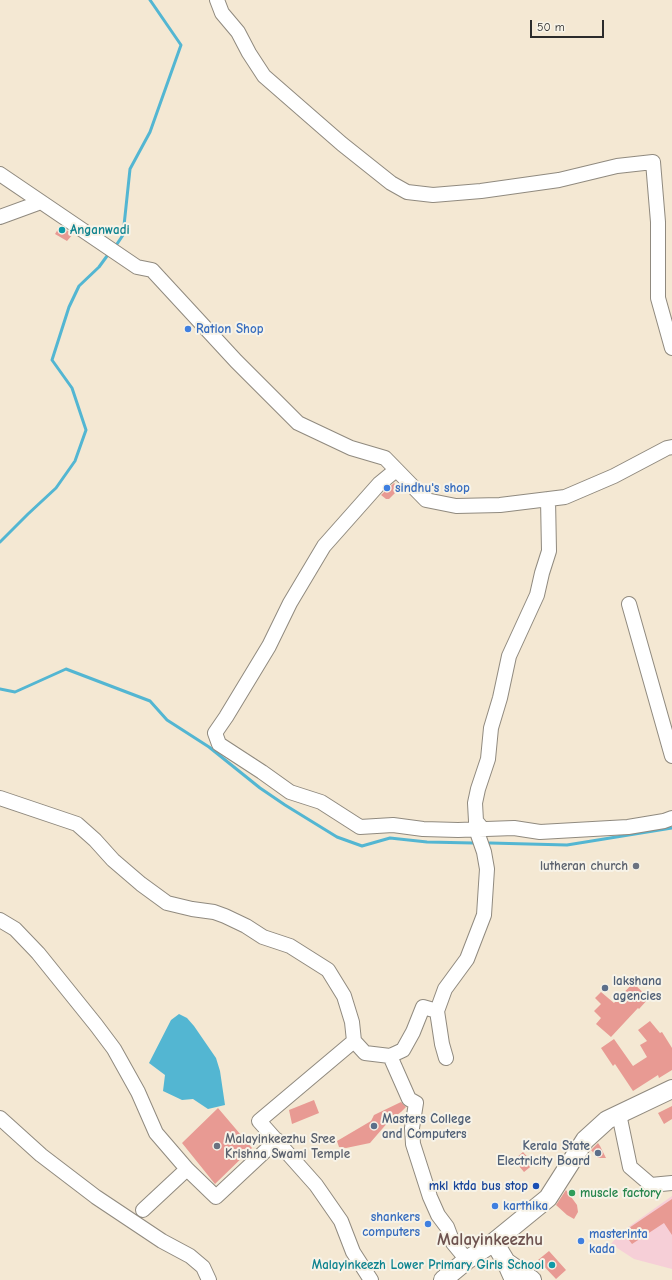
<!DOCTYPE html>
<style>
body{margin:0}
#map{position:relative;width:672px;height:1280px;overflow:hidden;background:#f4e8d3;font-family:"Comic Neue",sans-serif}
canvas{display:block}
.scale{position:absolute;left:530px;top:20px;width:74px;height:18px;box-sizing:border-box;border:2px solid #2b2b2b;border-top:0;padding-left:5px;font-size:12px;line-height:14px;white-space:nowrap;color:#2b2b2b;-webkit-text-stroke:3px #f7f3e8;paint-order:stroke}
</style>
<div id="map">
<canvas width="672" height="1280"></canvas>
<div class="scale">50 m</div>
</div>
<script>
const context = document.querySelector('canvas').getContext('2d');
context.lineJoin = 'round';
function fill(path, color) { context.fillStyle = color; context.fill(path, 'evenodd'); }
const toPath = rows => new Path2D(rows.map(r => 'M' + r).join(''));
function stroke(path, color, width, dash) { context.strokeStyle = color; context.lineWidth = width; context.lineCap = dash ? 'butt' : 'round'; context.setLineDash(dash || []); context.stroke(path); }
function write(font, color, halo, rows, align = 'center') {
  context.font = font + ' "Comic Neue",sans-serif'; context.lineWidth = 4; context.setLineDash([]); context.textBaseline = 'middle'; context.strokeStyle = halo; context.fillStyle = color; for (const [text, x, y, turn = 0] of rows) {
    context.save(); context.translate(x, y); context.rotate((+turn || 0) * Math.PI / 180); context.textAlign = isNaN(turn) ? turn : align; if (halo) context.strokeText(text, 0, 0); context.fillText(text, 0, 0); context.restore();
  }
}
const built = toPath([
 [672,1196,672,1269,634,1259,611,1244,620,1233]
]);
const water = toPath([
 [179,1014,187,1018,194,1026,216,1058,220,1071,225,1105,208,1109,193,1099,182,1100,163,1091,165,1075,149,1063,171,1020]
]);
const stream = toPath([
 [117,244,123,235,130,169,150,132,181,45,150,0],
 [0,542,28,514,56,488,75,461,86,430,72,388,52,360,69,307,79,286,99,267,107,256],
 [0,689,15,692,66,669,150,701,167,720,209,747,260,788,285,805,337,837,362,846,390,838,427,842,473,843],
 [490,843,567,845,672,828]
]);
const building = toPath([
 [60,226,73,234,67,241,55,234],
 [394,483,396,485,395,493,389,499,386,499,381,495],
 [633,983,649,998,639,1009,638,1008,611,1037,596,1024,601,1018,594,1011,601,1004,595,998,601,992,614,1003],
 [650,1021,660,1033,662,1032,672,1048,672,1070,659,1078,658,1075,633,1091,615,1064,613,1066,601,1048,614,1039,633,1066,647,1057,640,1045,647,1041,638,1030],
 [314,1100,319,1113,292,1124,289,1110],
 [401,1102,406,1107,401,1112,389,1121,370,1143,346,1148,339,1147,337,1141,371,1121,374,1115],
 [672,1106,672,1119,664,1124,658,1113],
 [218,1108,252,1148,215,1184,182,1143],
 [598,1143,600,1146,606,1158,598,1158,591,1150],
 [523,1152,534,1164,524,1172,514,1160],
 [566,1190,577,1205,578,1212,574,1219,567,1215,556,1205],
 [672,1199,672,1235,664,1223,632,1244,623,1232],
 [549,1251,566,1270,556,1279,538,1260]
]);
const minor = toPath([
 [217,0,222,13,238,32,249,53,264,76,342,144,391,183,407,192,433,195,481,191,559,180,617,166,653,162,658,222,658,298,672,348],
 [0,174,137,267,152,270,236,361,298,423,351,448,385,458,426,500,456,506,500,505,565,497,614,476,667,448,672,447],
 [0,217,41,202],
 [396,470,379,484,324,546,290,603,269,646,226,717,215,733,219,744,262,772,290,792,321,802,360,827,393,825,423,829,458,830,514,828,540,832,628,827,664,821,672,818],
 [629,604,672,756],
 [0,798,77,824,95,840,113,860,141,884,167,903,192,909,214,912,225,916,246,926,263,937,290,946,328,970,344,996,352,1022,354,1041,365,1053,390,1056,403,1050,413,1032,423,1007,437,1011,445,989,467,959,484,915,487,869,484,852,476,829,476,821],
 [481,827,476,821,475,803,478,789,488,759,491,728,500,698,509,656,537,595,542,573,549,551,548,499],
 [0,920,15,929,38,953,96,1025,114,1049,138,1092,156,1133,187,1169],
 [437,1011,442,1044,446,1058],
 [354,1041,259,1121,316,1185,341,1221,353,1252,371,1280],
 [390,1056,409,1099,416,1103,412,1128,413,1144,430,1197,438,1215,447,1227,453,1243,467,1260],
 [619,1114,630,1167,651,1185,672,1183],
 [0,1118,41,1155,96,1197,162,1241,190,1256,203,1267,209,1280],
 [143,1210,187,1169,216,1197,277,1140]
]);
const major = toPath([
 [494,1242,506,1262,514,1280],
 [506,1262,532,1280],
 [443,1280,467,1260,494,1242,548,1198,585,1140,607,1120,672,1089]
]);
const markers = [
 [62,230,4,"#0f9aa8"],
 [188,329,4,"#3f7fe0"],
 [387,488,4,"#3f7fe0"],
 [636,866,4,"#6b7280"],
 [605,988,4,"#5c6f8a"],
 [374,1126,4,"#5c6f8a"],
 [217,1146,4,"#6b7280"],
 [598,1153,4,"#5c6f8a"],
 [536,1186,4,"#1a4fb4"],
 [572,1193,4,"#2e9e5b"],
 [495,1206,4,"#3f7fe0"],
 [428,1224,4,"#3f7fe0"],
 [581,1241,4,"#3f7fe0"],
 [552,1265,4,"#0f9aa8"]
];
const cultureNames = [
 ["Anganwadi",70,230],
 ["Malayinkeezh Lower Primary Girls School",544,1265,"right"]
];
const shopNames = [
 ["Ration Shop",196,329],
 ["sindhu's shop",395,488],
 ["karthika",503,1206],
 ["shankers",420,1217,"right"],
 ["computers",420,1232,"right"],
 ["masterinta",589,1234],
 ["kada",589,1249]
];
const worshipNames = [
 ["lutheran church",628,866],
 ["Malayinkeezhu Sree",225,1139,"left"],
 ["Krishna Swami Temple",225,1154,"left"]
];
const serviceNames = [
 ["lakshana",613,981],
 ["agencies",613,996],
 ["Masters College",382,1119],
 ["and Computers",382,1134],
 ["Kerala State",590,1146,"right"],
 ["Electricity Board",590,1161,"right"]
];
const transitNames = [
 ["mkl ktda bus stop",528,1186]
];
const leisureNames = [
 ["muscle factory",580,1193]
];
const districtNames = [
 ["Malayinkeezhu",490,1240]
];
fill(built, '#f6cfd7');
fill(water, '#53b6d2');
stroke(stream, '#53b6d2', 3);
fill(building, '#e89a93');
stroke(minor, '#908a7f', 16);
stroke(major, '#908a7f', 20);
stroke(minor, '#fff', 14);
stroke(major, '#fff', 18);
for (const [x, y, r, color] of markers) { const dot = new Path2D(); dot.arc(x, y, r, 0, 2 * Math.PI); context.fillStyle = color; context.fill(dot); stroke(dot, '#f7f3e8', 1.5); }
write('bold 13px', '#0d838f', '#f7f3e8', cultureNames, 'left');
write('bold 13px', '#366cbe', '#f7f3e8', shopNames, 'left');
write('bold 13px', '#5b616d', '#f7f3e8', worshipNames, 'right');
write('bold 13px', '#4e5e75', '#f7f3e8', serviceNames, 'left');
write('bold 13px', '#164399', '#f7f3e8', transitNames, 'right');
write('bold 13px', '#27864d', '#f7f3e8', leisureNames, 'left');
write('bold 17px', '#6d524f', '#f7f3e8', districtNames);
</script>
